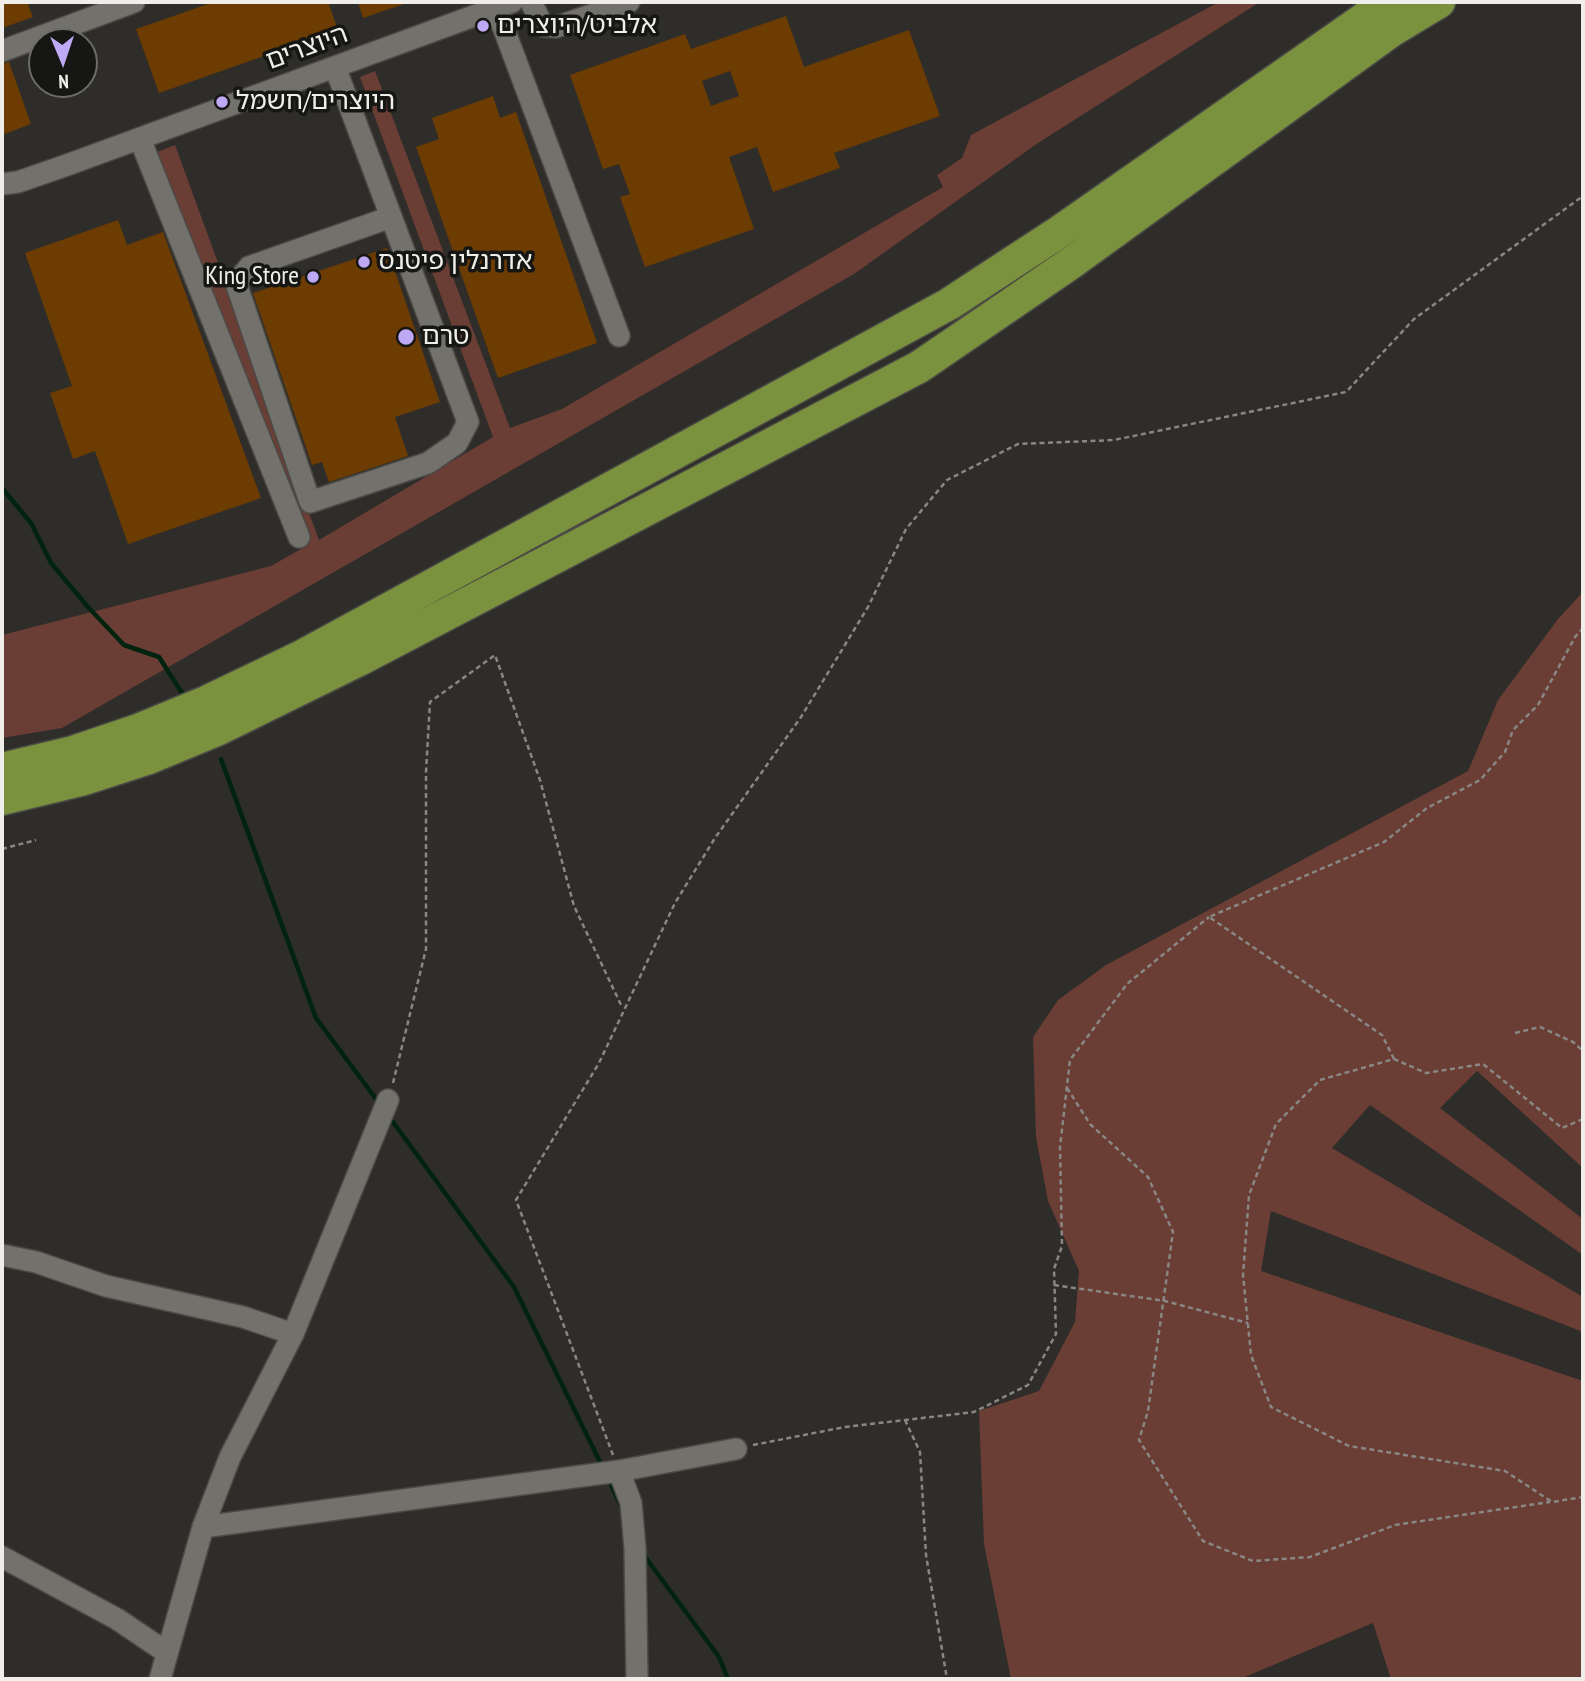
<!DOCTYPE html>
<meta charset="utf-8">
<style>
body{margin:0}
#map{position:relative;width:1585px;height:1681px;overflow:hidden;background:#2f2d29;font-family:"PT Sans Narrow",sans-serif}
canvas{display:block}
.frame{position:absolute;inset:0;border:4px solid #efeeeb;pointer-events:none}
.north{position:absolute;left:28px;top:28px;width:70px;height:70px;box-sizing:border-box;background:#161614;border:2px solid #6d6c6a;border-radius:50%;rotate:178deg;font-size:19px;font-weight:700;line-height:28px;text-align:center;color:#efeeeb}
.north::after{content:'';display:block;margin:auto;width:24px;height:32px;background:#bea9f4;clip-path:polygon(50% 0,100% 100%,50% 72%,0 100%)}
</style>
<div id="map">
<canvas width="1585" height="1681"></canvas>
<div class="frame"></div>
<div class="north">N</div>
</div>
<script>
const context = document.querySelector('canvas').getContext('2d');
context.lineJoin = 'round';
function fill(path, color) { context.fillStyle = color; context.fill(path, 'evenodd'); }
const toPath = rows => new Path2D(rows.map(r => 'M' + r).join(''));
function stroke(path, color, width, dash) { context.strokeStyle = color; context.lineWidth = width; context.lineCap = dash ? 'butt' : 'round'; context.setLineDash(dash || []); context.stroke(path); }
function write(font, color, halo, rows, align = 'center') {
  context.font = font + ' "PT Sans Narrow","Noto Sans Hebrew",sans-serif'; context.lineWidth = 7; context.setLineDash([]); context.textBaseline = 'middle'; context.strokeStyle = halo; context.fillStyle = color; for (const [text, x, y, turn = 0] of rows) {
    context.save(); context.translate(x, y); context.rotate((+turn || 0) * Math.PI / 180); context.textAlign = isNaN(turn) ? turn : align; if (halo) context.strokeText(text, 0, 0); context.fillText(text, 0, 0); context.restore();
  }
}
const green = toPath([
 [1219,2,1260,2,1038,143,854,274,62,728,2,738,2,635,271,566,308,545,157,152,175,145,319,540,493,437,360,77,375,71,510,428,562,409,943,187,937,175,962,158,971,135],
 [1583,592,1583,1168,1477,1071,1440,1108,1583,1219,1583,1255,1370,1105,1332,1148,1583,1297,1583,1332,1271,1211,1261,1271,1583,1381,1583,1679,1391,1679,1373,1623,1240,1679,1011,1679,984,1544,979,1411,1039,1391,1075,1322,1079,1271,1048,1201,1036,1137,1033,1037,1058,1000,1106,965,1468,771,1498,700,1558,619]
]);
const stream = toPath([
 [2,488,31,523,51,563,88,607,124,645,159,657,182,693],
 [221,759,316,1018,376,1099],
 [393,1122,514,1287,602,1466],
 [609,1480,622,1508],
 [646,1558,719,1657,728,1679]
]);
const building = toPath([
 [2,2,27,2,33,17,2,28],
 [214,2,328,2,338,30,159,93,136,29],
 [358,2,404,2,404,4,363,18],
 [786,16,804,67,909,30,940,116,834,153,840,168,773,192,757,147,729,157,754,229,645,267,620,197,630,194,619,164,603,169,570,75,685,34,691,49],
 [730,71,739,96,711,106,702,81],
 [9,62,31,124,2,135,2,64],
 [493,96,500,118,516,112,597,343,498,378,416,147,439,139,432,118],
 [118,220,127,245,163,232,261,498,128,544,95,451,73,459,50,393,72,386,25,253],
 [387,248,440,402,395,417,408,456,329,482,322,462,312,465,253,293]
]);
const path = toPath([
 [2,849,36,840],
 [1515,1033,1540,1027,1573,1042,1583,1051],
 [1394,1059,1382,1035,1209,917,1384,842,1427,808,1480,780,1505,752,1513,730,1538,705,1575,637,1583,628],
 [393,1083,426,949,426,772,430,702,495,655,540,780,574,906,622,1007],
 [1067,1088,1090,1124,1148,1177,1173,1232,1148,1411,1139,1440,1203,1541,1253,1561,1310,1557,1395,1525,1550,1502],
 [1583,1119,1562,1128,1483,1064,1426,1073,1394,1059,1320,1080,1276,1124,1249,1195,1243,1275,1251,1355,1271,1407,1349,1446,1505,1471,1552,1502,1583,1497],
 [1054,1285,1165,1301,1248,1323],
 [905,1420,920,1452,926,1555,947,1679],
 [753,1445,845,1427,974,1412,1028,1385,1056,1334,1054,1269,1062,1246,1060,1147,1070,1060,1127,984,1209,917],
 [613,1455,516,1200,599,1063,675,903,715,838,801,717,868,607,906,529,947,480,1018,444,1114,440,1346,392,1414,319,1583,196]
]);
const minor = toPath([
 [531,2,543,26,556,27,629,2],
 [496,8,619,336],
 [2,51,134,2],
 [335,67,468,422,457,443,428,463,310,502,236,283,249,267,391,217],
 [140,139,299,537],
 [2,184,18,182,67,165,512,2],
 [2,1255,36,1262,106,1286,243,1317,293,1334],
 [619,1471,631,1503,635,1548,637,1679],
 [203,1527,619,1471,736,1449],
 [2,1557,117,1619,166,1652],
 [160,1679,203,1527,230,1457,293,1334,388,1100]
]);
const highway = toPath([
 [2,769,73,752,138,730,206,702,300,657,949,304,1056,234,1388,2],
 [2,799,81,780,149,758,219,729,359,660,919,367,1071,263,1391,31,1439,2]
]);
const markers = [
 [483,26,7,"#bea9f4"],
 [222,102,7,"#bea9f4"],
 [364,262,7,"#bea9f4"],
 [313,277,7,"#bea9f4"],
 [406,337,9,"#bea9f4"]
];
const poiNames = [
 ["אלביט/היוצרים",497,26],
 ["היוצרים/חשמל",236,102],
 ["אדרנלין פיטנס",378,262],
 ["King Store",299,277,"right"],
 ["טרם",422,337]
];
const streetNames = [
 ["היוצרים",307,48,-20]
];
fill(green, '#6a3d35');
stroke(stream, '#00230f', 4.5);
fill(building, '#6d3c02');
stroke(minor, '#4b4a45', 24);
stroke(highway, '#4b4a45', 35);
stroke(path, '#898784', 2.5, [5, 3.5]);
stroke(minor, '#72716b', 21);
stroke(highway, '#7a923d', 32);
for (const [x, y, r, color] of markers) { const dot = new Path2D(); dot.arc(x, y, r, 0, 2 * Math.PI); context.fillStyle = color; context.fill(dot); stroke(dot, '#161614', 2.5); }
write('26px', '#efeeeb', '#161614', poiNames, 'left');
write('26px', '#efeeeb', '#161614', streetNames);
</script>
